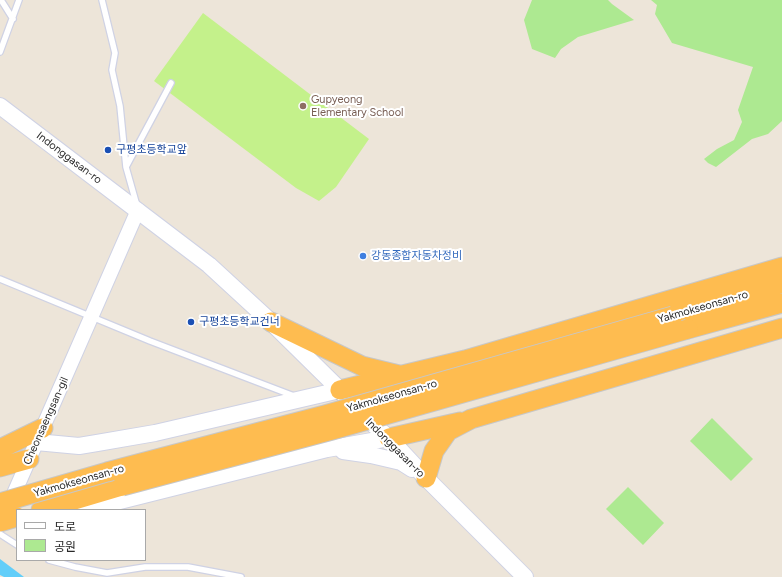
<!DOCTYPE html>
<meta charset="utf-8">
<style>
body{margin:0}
#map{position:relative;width:782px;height:577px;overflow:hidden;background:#ede5d9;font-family:Figtree,"Noto Sans KR",sans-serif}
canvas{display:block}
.legend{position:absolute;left:16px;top:509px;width:130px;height:52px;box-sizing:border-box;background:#fff;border:1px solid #a9a9a9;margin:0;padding:5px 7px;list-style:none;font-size:12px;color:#292929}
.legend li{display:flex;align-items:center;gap:8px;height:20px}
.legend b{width:20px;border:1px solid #a9a9a9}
</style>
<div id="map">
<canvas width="782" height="577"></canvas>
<ul class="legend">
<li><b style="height:5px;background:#fff"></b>도로</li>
<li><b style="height:11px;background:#ade991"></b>공원</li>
</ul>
</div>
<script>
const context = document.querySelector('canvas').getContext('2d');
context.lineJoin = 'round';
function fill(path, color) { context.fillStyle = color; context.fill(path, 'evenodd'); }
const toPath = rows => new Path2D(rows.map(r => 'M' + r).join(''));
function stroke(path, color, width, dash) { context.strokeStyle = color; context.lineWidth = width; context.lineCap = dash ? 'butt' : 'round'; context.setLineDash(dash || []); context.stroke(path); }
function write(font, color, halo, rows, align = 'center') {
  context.font = font + ' Figtree,"Noto Sans KR",sans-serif'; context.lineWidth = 4; context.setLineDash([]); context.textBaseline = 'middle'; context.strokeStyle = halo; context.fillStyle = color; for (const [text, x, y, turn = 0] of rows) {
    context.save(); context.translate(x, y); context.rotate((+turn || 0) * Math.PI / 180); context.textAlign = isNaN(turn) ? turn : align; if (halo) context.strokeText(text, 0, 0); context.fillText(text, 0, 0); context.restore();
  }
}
const green = toPath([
 [532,0,608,0,612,4,634,20,578,37,561,49,555,58,532,49,524,20],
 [651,0,782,0,782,121,768,134,752,139,716,167,708,163,704,159,717,149,734,140,742,122,738,110,753,67,672,43,655,14,657,5],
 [712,418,753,459,731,481,690,441],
 [628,487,664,523,643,545,606,509]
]);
const pitch = toPath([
 [203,13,369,139,336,187,319,201,296,188,154,81]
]);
const water = toPath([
 [0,559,24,577,4,577,0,575]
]);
const service = toPath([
 [1,0,13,19],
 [102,0,115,53,112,70,120,106,126,167],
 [0,52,19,0],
 [137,206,126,167,171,83],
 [0,279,150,341,294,396],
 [0,534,17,545],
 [49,560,75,567,107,573,145,567,188,567,241,577]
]);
const tertiary = toPath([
 [9,505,138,210]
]);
const secondary = toPath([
 [0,106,209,265,271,322,340,390,362,415,389,438,426,478,525,577],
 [36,442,79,446,97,443,155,433,340,390],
 [343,451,371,455,401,462,412,469],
 [84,510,327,449,389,438]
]);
const trunk = toPath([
 [673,316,782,283],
 [271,322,362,366,399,375],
 [688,329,782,303],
 [340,390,465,360,782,267],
 [389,438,460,422],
 [0,449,43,428],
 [0,467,29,459],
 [426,478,434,451,448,431,471,419,782,328],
 [41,510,122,486]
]);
const trunkBridge = toPath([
 [122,486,332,430,688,329],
 [0,503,107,472,325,415,673,316],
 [0,522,17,517]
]);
const markers = [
 [303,106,4,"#8d6e63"],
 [108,150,4,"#1a4fb4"],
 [363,256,4,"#3f7fe0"],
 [191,322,4,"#1a4fb4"]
];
const educationNames = [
 ["Gupyeong",311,100],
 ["Elementary School",311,113]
];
const transitNames = [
 ["구평초등학교앞",116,150],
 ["구평초등학교건너",199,322]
];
const streetNames = [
 ["Indonggasan-ro",69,158,37],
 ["Yakmokseonsan-ro",703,307,-16],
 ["Yakmokseonsan-ro",392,396,-16],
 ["Cheonsaengsan-gil",46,421,-66],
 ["Indonggasan-ro",395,448,45],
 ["Yakmokseonsan-ro",79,481,-16]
];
const shopNames = [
 ["강동종합자동차정비",371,256]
];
fill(green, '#ade991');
fill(pitch, '#c4f18b');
fill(water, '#62cef9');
stroke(service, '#cfd2e4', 8);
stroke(tertiary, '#cfd2e4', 16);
stroke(secondary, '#cfd2e4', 18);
stroke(trunk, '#c7c7c7', 21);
stroke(service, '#fff', 5.5);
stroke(tertiary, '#fff', 14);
stroke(secondary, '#fff', 16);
stroke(trunk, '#febc50', 19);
stroke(trunkBridge, '#c7c7c7', 21, []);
stroke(trunkBridge, '#febc50', 19);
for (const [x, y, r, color] of markers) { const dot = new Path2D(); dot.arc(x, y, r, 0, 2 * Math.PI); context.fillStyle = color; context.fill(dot); stroke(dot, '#fff', 1.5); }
write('11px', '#785e54', '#fff', educationNames, 'left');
write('11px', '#164399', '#fff', transitNames, 'left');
write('11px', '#292929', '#fff', streetNames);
write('11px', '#366cbe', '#fff', shopNames, 'left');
</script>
